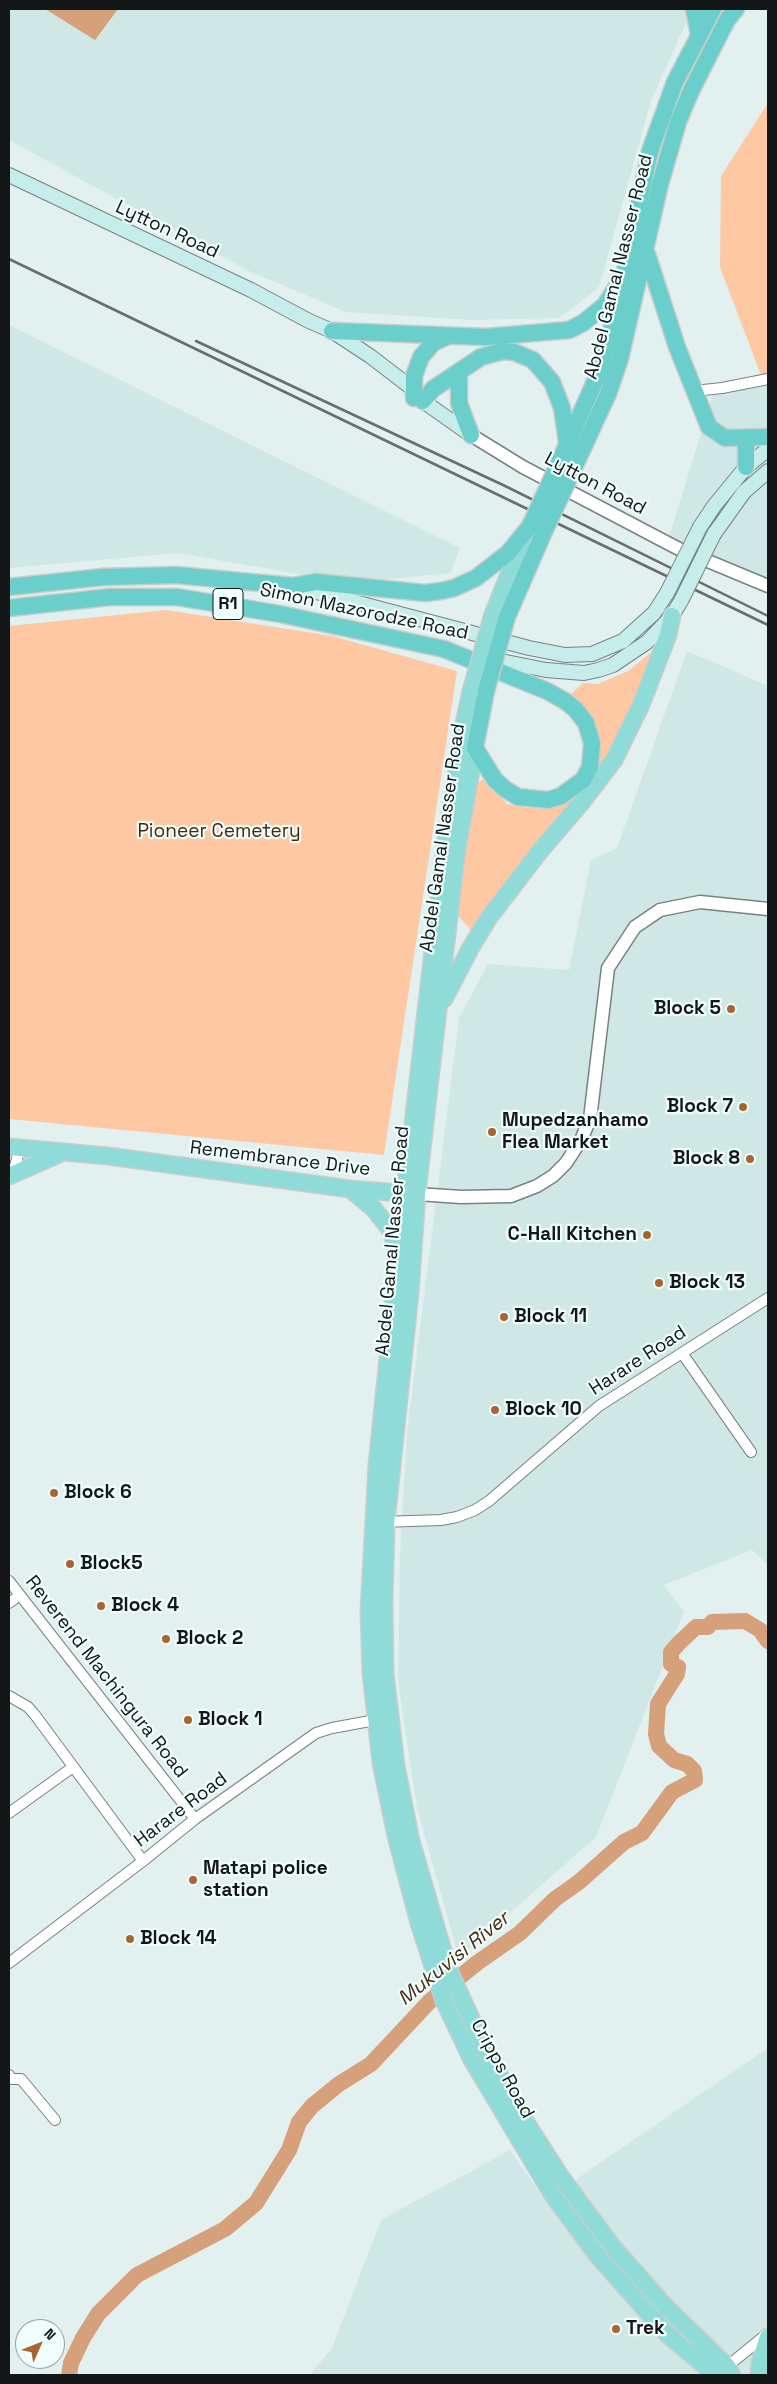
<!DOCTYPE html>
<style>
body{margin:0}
#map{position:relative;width:777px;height:2384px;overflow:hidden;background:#e2f0ef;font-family:"Space Grotesk",sans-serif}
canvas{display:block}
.frame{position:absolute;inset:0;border:10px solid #131717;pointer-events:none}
.north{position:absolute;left:15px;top:2319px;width:50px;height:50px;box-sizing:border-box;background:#effefc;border:1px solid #97a2a0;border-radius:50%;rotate:46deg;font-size:14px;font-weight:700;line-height:20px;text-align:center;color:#131717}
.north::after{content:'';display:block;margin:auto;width:18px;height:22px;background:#a76631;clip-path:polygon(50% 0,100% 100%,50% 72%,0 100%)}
</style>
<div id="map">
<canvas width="777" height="2384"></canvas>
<div class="frame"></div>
<div class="north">N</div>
</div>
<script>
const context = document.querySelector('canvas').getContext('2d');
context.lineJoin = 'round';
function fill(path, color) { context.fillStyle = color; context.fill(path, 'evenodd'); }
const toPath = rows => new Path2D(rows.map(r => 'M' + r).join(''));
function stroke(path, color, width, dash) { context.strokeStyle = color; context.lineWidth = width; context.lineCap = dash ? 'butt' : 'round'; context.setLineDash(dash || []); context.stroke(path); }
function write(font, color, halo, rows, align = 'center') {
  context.font = font + ' "Space Grotesk",sans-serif'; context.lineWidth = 4.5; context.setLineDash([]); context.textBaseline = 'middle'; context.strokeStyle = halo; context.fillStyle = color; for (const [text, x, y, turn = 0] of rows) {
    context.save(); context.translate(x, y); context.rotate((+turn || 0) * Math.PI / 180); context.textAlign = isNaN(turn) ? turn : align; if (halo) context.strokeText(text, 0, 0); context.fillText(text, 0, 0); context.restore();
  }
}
const built = toPath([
 [9,9,692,9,651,101,599,287,559,318,471,320,346,312,249,271,9,140],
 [9,325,460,548,451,573,349,583,178,553,9,568],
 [768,376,768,579,669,537,714,391],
 [687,651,768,686,768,1565,752,1550,664,1585,684,1612,596,1837,459,1958,417,1808,398,1682,400,1555,407,1432,459,1018,488,964,569,970,591,860,617,848],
 [768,2048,768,2375,310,2375,332,2348,381,2220,510,2150,546,2202,588,2171]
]);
const green = toPath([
 [768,103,768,376,762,378,720,267,721,176],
 [166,610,332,636,457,671,384,1155,9,1119,9,626],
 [661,644,608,759,473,932,459,917,461,886,476,785,485,777,507,804,528,808,547,809,576,796,588,782,596,760,569,696,583,683,598,684,628,671]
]);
const water = toPath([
 [45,9,118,9,95,40]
]);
const river = toPath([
 [69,2375,71,2363,83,2338,98,2314,137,2275,225,2229,256,2203,289,2150,299,2122,312,2106,339,2084,371,2064,430,2001,477,1963,520,1933,555,1899,579,1882,624,1842,642,1833,672,1792,695,1780,694,1771,687,1764,674,1760,659,1746,656,1734,658,1704,677,1674,678,1667,671,1664,671,1652,679,1643,696,1627,708,1627,712,1622,745,1621,760,1630,768,1641]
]);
const minor = toPath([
 [694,391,722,388,768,379],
 [10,1175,15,1166,20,1148],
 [682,1353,751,1452],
 [381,1522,441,1520,457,1517,475,1510,489,1501,599,1406,768,1298],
 [9,1581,195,1819],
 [9,1603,20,1595],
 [9,1696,28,1707,35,1715,143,1861],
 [9,1813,73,1767],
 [9,1963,143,1861,195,1819,316,1733,332,1728,381,1719],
 [9,2075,11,2079,21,2079,55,2120],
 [724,2369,767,2334]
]);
const tertiary = toPath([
 [471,435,523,467,679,549,768,586],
 [417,1194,461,1197,511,1196,537,1186,553,1176,566,1163,581,1140,590,1119,608,968,635,927,660,910,700,902,768,909]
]);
const secondary = toPath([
 [9,175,251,290,309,321,332,331,370,356,413,389,423,401,471,435],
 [700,527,714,506,746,467,768,449],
 [714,534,744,492,768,471],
 [294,586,529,648,565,655,592,654,623,641,654,613,667,593],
 [486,658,546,670,584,673,598,670,613,665,647,642,672,616,682,599]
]);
const primary = toPath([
 [493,614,525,535],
 [471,691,464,724,445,847,405,1193,377,1465,369,1611,371,1673,381,1763,396,1836,419,1923,444,2001,472,2060,552,2194,597,2255,666,2333,715,2375],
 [475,748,457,850,431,1070,417,1194,410,1293,386,1523,384,1603,385,1673,396,1766,411,1841,448,1968,485,2049,520,2113,561,2177,612,2246,666,2307,727,2366,732,2375],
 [444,999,470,949,488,919,540,851,582,802,614,760,641,705,668,635,672,616],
 [9,1147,108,1156,350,1189,414,1194],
 [9,1176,59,1154],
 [350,1189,374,1209,391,1231,397,1251],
 [759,2375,760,2362,768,2337]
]);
const trunk = toPath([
 [694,9,699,35],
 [647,254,677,347,709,427,725,438,768,437],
 [332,331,486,337,569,330,583,323,605,305,619,283],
 [459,372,459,403,471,435],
 [414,398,414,376,421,357,433,343,448,336],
 [423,401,433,389,481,357,503,351,514,352,533,360,552,382,562,408,567,442],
 [558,465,600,370,618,305,650,151,675,82,713,9],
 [746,467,746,439],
 [571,474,608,394,620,359,660,184,678,122,691,91,727,20,736,9],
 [9,587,103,577,176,575,293,586,316,582,425,593,441,591,454,588,476,578,508,553,530,526],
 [9,608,110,597,177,597,280,614,444,649,547,691,565,701,576,710,586,723,592,743,590,767,583,780,561,796,548,800,518,797,505,789,495,780,475,748,486,691],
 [507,617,543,534]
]);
const rail = toPath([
 [9,259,768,625],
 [196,341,503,485,768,616]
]);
const secondaryBridge = toPath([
 [667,593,700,527],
 [682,599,714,534]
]);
const primaryBridge = toPath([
 [471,691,493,614]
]);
const trunkBridge = toPath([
 [530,526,558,465],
 [543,534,571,474],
 [486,691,507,617]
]);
const markers = [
 [731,1009,5,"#a76631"],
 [743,1107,5,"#a76631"],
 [492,1132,5,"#a76631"],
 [750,1159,5,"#a76631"],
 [647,1235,5,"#a76631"],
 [659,1283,5,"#a76631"],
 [504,1317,5,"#a76631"],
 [495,1410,5,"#a76631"],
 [54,1493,5,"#a76631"],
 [70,1564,5,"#a76631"],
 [101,1606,5,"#a76631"],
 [166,1639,5,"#a76631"],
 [188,1720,5,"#a76631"],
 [193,1880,5,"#a76631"],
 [130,1939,5,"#a76631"],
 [616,2329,5,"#a76631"]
];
const shields = [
 [228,604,30]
];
const shieldNames = [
 ["R1",228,604]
];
const streetNames = [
 ["Lytton Road",167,230,25],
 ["Abdel Gamal Nasser Road",619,267,-76],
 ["Lytton Road",595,484,28],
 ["Simon Mazorodze Road",364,612,12],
 ["Abdel Gamal Nasser Road",443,838,-82],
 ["Remembrance Drive",280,1159,7],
 ["Abdel Gamal Nasser Road",393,1241,-85],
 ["Harare Road",638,1361,-33],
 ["Reverend Machingura Road",106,1677,52],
 ["Harare Road",181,1810,-37],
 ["Cripps Road",502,2069,61]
];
const parkNames = [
 ["Pioneer Cemetery",219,832]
];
const poiNames = [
 ["Block 5",721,1009,"right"],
 ["Block 7",733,1107,"right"],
 ["Mupedzanhamo",502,1121],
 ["Flea Market",502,1143],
 ["Block 8",740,1159,"right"],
 ["C-Hall Kitchen",637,1235,"right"],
 ["Block 13",669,1283],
 ["Block 11",514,1317],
 ["Block 10",505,1410],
 ["Block 6",64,1493],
 ["Block5",80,1564],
 ["Block 4",111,1606],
 ["Block 2",176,1639],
 ["Block 1",198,1720],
 ["Matapi police",203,1869],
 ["station",203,1891],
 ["Block 14",140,1939],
 ["Trek",626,2329]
];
const waterNames = [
 ["Mukuvisi River",454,1959,-39]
];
fill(built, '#d0e8e5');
fill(green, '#fec9a2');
fill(water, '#d5a07a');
stroke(river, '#d5a07a', 16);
stroke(minor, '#768381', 12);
stroke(tertiary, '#768381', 15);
stroke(secondary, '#768381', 16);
stroke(primary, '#cbcccc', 19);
stroke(trunk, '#cbcccc', 19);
stroke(minor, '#fff', 10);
stroke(tertiary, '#fff', 12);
stroke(secondary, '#c7edeb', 14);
stroke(primary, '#8fdbd7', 16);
stroke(trunk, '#6acfca', 16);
stroke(rail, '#666e6d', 2.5);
stroke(secondaryBridge, '#768381', 16, []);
stroke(primaryBridge, '#cbcccc', 19, []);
stroke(trunkBridge, '#cbcccc', 19, []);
stroke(secondaryBridge, '#c7edeb', 14);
stroke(primaryBridge, '#8fdbd7', 16);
stroke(trunkBridge, '#6acfca', 16);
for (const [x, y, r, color] of markers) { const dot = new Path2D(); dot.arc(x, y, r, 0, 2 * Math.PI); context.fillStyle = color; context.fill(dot); stroke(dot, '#effefc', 2); }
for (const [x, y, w] of shields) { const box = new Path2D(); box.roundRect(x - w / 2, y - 15.5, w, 31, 4); context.fillStyle = '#effefc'; context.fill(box); stroke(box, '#131717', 1); }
write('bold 18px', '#131717', null, shieldNames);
write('19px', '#131717', '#effefc', streetNames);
write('19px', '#492607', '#effefc', parkNames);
write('bold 19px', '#131717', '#effefc', poiNames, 'left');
write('italic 20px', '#4c290b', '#effefc', waterNames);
</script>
